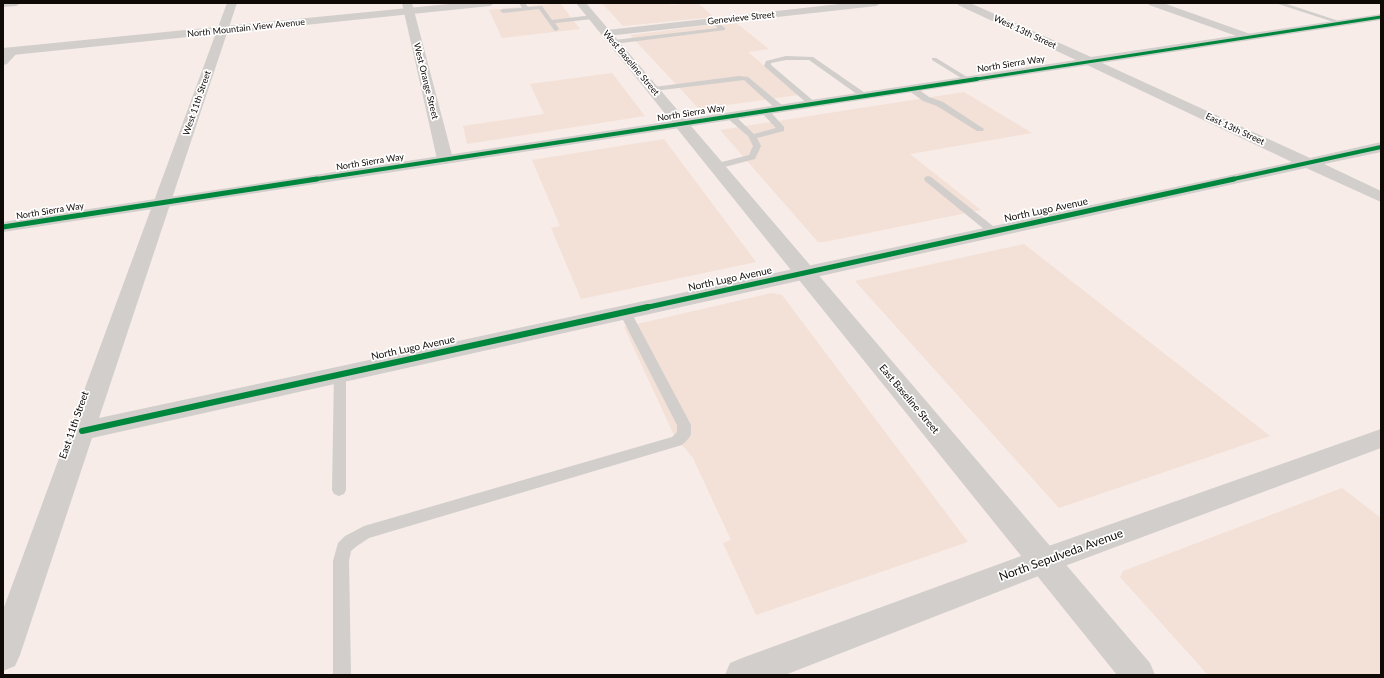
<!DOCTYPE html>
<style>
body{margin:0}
#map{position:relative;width:1384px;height:678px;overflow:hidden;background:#f7ece7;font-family:Lato,sans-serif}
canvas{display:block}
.frame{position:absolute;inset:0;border:4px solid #100a07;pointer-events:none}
</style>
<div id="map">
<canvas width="1384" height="678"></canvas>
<div class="frame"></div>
</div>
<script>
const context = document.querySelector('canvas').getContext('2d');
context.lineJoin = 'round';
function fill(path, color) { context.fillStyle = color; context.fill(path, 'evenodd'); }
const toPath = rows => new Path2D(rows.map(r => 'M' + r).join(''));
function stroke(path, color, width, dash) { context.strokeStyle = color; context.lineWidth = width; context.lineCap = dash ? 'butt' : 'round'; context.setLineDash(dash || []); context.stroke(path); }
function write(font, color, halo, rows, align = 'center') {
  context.font = font + ' Lato,sans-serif'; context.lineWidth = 3.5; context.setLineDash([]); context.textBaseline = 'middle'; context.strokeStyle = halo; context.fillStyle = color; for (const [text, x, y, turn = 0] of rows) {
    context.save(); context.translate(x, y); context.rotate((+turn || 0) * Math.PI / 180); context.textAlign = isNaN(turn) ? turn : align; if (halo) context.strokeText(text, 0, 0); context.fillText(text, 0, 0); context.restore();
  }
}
const built = toPath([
 [560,3,580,29,502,38,489,10],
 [602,3,668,3,671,5,698,3,714,17,623,26],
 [735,22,769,49,748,52,798,95,699,109,630,35],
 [612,73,645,116,467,144,463,126,544,114,530,84],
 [964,92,1032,133,910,154,981,210,824,242,818,242,720,130],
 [664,139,756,262,581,299,551,228,560,226,532,160],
 [1024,244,1270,436,1059,508,855,281],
 [772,293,782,295,968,542,756,615,723,543,731,540,693,458,674,435,624,327],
 [1342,488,1381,518,1381,675,1208,675,1120,577,1123,571]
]);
const lane = toPath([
 [519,3,525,3,528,7,542,6,552,20,593,15,596,17,593,19,555,23,559,29,556,31,554,30,539,9,503,13,500,11,503,9,522,8,519,3],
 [1275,3,1284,3,1345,23,1340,24,1275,3],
 [713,19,725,28,725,30,614,44,611,42,614,40,718,28,710,21,713,19],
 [786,56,813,57,868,95,864,97,861,97,809,60,786,60,771,63,771,65,816,103,812,105,809,105,764,66,766,61,786,56],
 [932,58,936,58,972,80,970,81,966,81,932,60,932,58],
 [739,76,748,77,783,106,783,110,777,110,744,80,654,91,650,89,654,87,739,76],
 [908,86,914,86,929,97,943,102,984,129,983,131,977,131,937,106,923,101,908,90,908,86],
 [761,108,767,108,784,127,784,131,757,138,761,146,755,159,717,169,714,168,713,166,714,164,749,155,753,146,748,136,727,118,727,114,733,114,754,134,776,128,761,112,761,108],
 [928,176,931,177,998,230,999,232,998,234,990,234,925,181,924,179,925,177,928,176],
 [625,308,629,310,631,312,691,425,691,434,689,438,682,445,369,538,357,546,351,551,349,561,351,675,333,675,333,561,338,543,345,536,364,526,672,437,677,432,677,425,619,312,621,310,625,308],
 [340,370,344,371,346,374,346,490,344,494,339,496,334,494,332,490,334,374,336,371,340,370]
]);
const street = toPath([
 [3,3,21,3,16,6,3,7,3,3],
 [227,3,237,3,99,418,1292,162,1085,64,1083,61,1085,58,1089,57,1310,158,1381,142,1381,152,1324,164,1381,191,1381,202,1306,168,92,438,20,655,15,666,3,671,3,610,227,3],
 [402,3,412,3,453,159,451,162,445,164,439,162,437,159,402,3],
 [848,3,881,3,876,6,607,36,603,35,601,33,603,31,607,30,848,3],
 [1148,3,1163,3,1253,35,1255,37,1253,39,1245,39,1149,5,1148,3],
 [12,48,16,49,18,52,7,64,3,65,3,54,8,49,12,48],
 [1381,429,1381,448,1054,570,785,675,725,675,730,663,742,658,1043,548,1381,429]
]);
const secondary = toPath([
 [459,3,495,3,490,6,3,56,3,48,459,3],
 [957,3,970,3,1091,57,1381,14,1381,20,3,232,3,222,1076,60,958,5,957,3]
]);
const primary = toPath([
 [576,3,586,3,1150,663,1155,675,1117,675,576,3]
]);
const cyclewayFar3 = toPath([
 [970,80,1381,17]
]);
const cyclewayFar2 = toPath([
 [310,180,977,79],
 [1229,180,1381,147]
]);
const cyclewayFar1 = toPath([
 [3,227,317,179],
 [644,308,1234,179]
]);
const cycleway = toPath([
 [82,431,648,307]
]);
const farStreetnames = [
 ["Genevieve Street",741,18,-6],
 ["North Mountain View Avenue",246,28,-6],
 ["West 13th Street",1025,32,25],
 ["West Baseline Street",631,63,50],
 ["North Sierra Way",1011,64,-9],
 ["West Orange Street",426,81,76],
 ["West 11th Street",197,103,-71],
 ["North Sierra Way",691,113,-9],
 ["East 13th Street",1235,129,25],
 ["North Sierra Way",370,162,-9],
 ["North Sierra Way",50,211,-9]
];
const streetNames = [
 ["North Lugo Avenue",1046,210,-12],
 ["North Lugo Avenue",730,279,-12],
 ["North Lugo Avenue",413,348,-12],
 ["East Baseline Street",909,399,50],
 ["East 11th Street",74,425,-71]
];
const nearStreetnames = [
 ["North Sepulveda Avenue",1061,555,-20]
];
fill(built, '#f3e0d7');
fill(lane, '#d1cecc');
fill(street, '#d1cecc');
fill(secondary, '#d1cecc');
fill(primary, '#d1cecc');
stroke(cyclewayFar3, '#00873e', 3);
stroke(cyclewayFar2, '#00873e', 4);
stroke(cyclewayFar1, '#00873e', 5);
stroke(cycleway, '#00873e', 6);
write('9px', '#100a07', '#fff', farStreetnames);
write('10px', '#100a07', '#fff', streetNames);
write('12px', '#100a07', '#fff', nearStreetnames);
</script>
